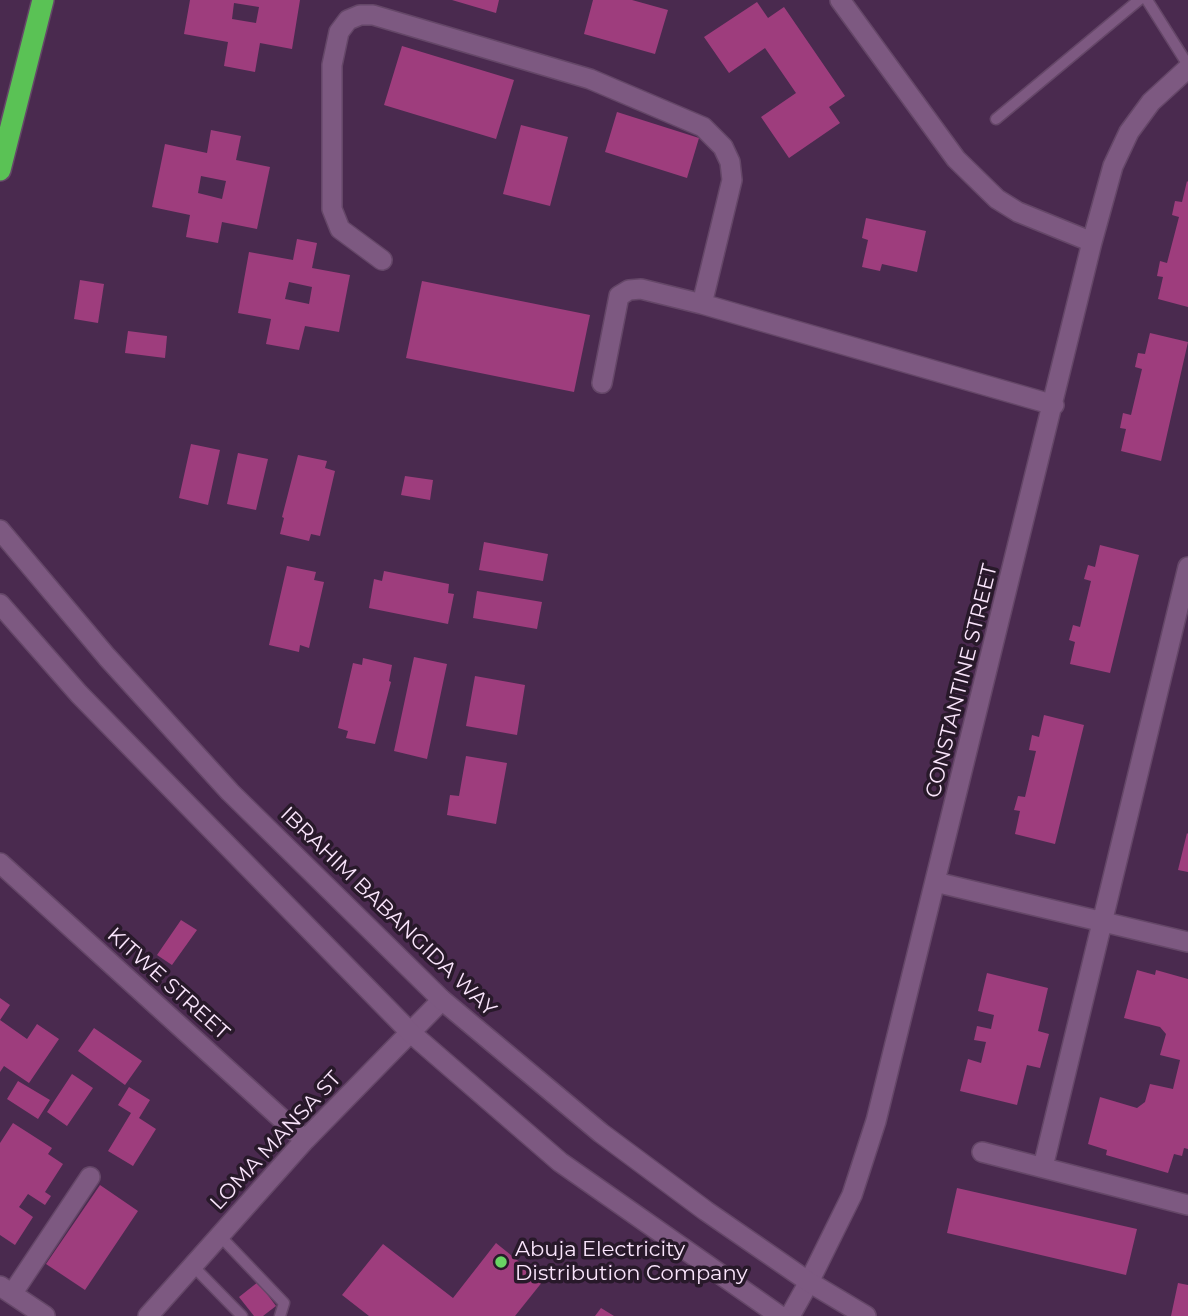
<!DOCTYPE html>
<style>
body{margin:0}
canvas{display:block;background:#4a2a4f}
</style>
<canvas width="1188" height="1316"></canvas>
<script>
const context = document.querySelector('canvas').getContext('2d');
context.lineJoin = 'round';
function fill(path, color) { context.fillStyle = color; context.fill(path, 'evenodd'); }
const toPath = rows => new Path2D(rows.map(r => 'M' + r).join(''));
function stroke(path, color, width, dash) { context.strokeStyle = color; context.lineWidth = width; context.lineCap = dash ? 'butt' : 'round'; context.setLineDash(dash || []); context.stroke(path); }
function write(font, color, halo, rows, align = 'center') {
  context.font = font + ' Montserrat,sans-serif'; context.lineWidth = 7; context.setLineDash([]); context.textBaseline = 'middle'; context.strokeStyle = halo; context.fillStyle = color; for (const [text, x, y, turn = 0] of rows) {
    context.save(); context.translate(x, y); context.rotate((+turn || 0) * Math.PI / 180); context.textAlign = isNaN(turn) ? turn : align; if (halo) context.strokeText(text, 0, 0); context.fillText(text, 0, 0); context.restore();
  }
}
const building = toPath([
 [190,0,300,0,292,49,260,43,255,72,224,66,228,42,184,34],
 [234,3,259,7,256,23,232,19],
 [452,0,499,0,496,13],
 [593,0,632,0,668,10,655,54,584,34],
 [757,2,768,18,784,7,845,96,829,107,840,123,789,158,761,117,796,93,765,48,729,73,704,37],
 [402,46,514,80,496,139,384,105],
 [617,112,699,138,687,178,605,152],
 [521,125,568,137,550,206,503,194],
 [211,130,241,136,236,160,270,167,257,229,222,222,218,243,186,237,190,215,152,207,165,144,207,153],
 [201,176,226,181,222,199,198,193],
 [1187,181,1188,182,1188,307,1158,299,1163,277,1157,276,1160,261,1167,263,1179,217,1172,215,1175,201,1182,202],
 [866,218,926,231,917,272,882,264,880,271,862,267,868,240,862,238],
 [297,239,317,243,312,268,350,275,339,332,305,326,299,350,266,344,271,319,238,313,249,252,293,260],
 [289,282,312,287,309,304,285,299],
 [80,280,104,284,98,323,74,319],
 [422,281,590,315,574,392,406,358],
 [128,331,167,336,165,358,125,353],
 [1150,333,1188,342,1161,461,1121,451,1126,429,1120,428,1123,413,1131,415,1142,369,1135,367,1138,353,1145,354],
 [191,444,220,450,208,505,179,498],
 [238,453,268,459,256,510,227,504],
 [298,455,327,461,325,468,335,471,320,536,311,534,309,541,280,534,284,518,282,517],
 [405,476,433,480,430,500,401,495],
 [484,542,548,554,543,581,479,570],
 [1100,545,1139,555,1110,673,1070,664,1075,642,1069,640,1073,625,1080,627,1091,581,1084,579,1088,565,1095,567],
 [287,566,316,572,314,580,324,582,309,648,300,645,299,652,269,645],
 [384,571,449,584,448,593,454,594,448,624,369,608,374,579,382,581],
 [477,591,542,602,537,629,473,618],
 [414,657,447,664,427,759,394,751],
 [363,658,392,665,389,681,391,682,375,744,346,738,348,731,338,728,353,663,362,665],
 [475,676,525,685,517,735,466,726],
 [1044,715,1084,725,1055,844,1015,834,1020,811,1014,810,1018,796,1025,797,1036,751,1029,750,1032,735,1039,737],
 [466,756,507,763,496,824,447,815,450,795,459,796],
 [1187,833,1188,834,1188,872,1178,870],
 [181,920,197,930,172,965,157,955],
 [1137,970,1155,975,1156,970,1188,979,1188,1149,1184,1148,1182,1156,1174,1154,1168,1173,1106,1155,1107,1150,1088,1144,1100,1097,1137,1108,1145,1102,1150,1084,1173,1089,1180,1060,1160,1055,1166,1034,1160,1027,1124,1018],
 [987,973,1048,988,1038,1031,1049,1034,1040,1068,1027,1065,1017,1105,960,1091,968,1059,981,1063,986,1042,974,1040,977,1026,991,1029,994,1015,978,1011],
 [0,998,10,1005,0,1020],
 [0,1020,27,1039,37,1024,59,1039,29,1083,4,1066,0,1072],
 [94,1028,142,1061,125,1085,78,1051],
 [72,1074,93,1088,67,1126,47,1112],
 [18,1081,50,1100,38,1119,7,1099],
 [129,1087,150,1100,139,1118,156,1129,133,1166,108,1151,131,1113,118,1105],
 [13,1123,52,1148,48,1154,63,1164,45,1192,51,1196,45,1205,28,1194,19,1207,33,1217,15,1245,0,1235,0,1143],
 [100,1185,138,1211,85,1290,46,1264],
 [957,1188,1137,1229,1126,1275,947,1233],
 [496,1243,543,1281,515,1316,369,1316,342,1295,383,1244,453,1298],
 [258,1282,276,1306,263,1316,254,1316,239,1297],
 [1178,1283,1188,1285,1188,1316,1171,1316],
 [601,1308,614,1316,595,1316]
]);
const service = toPath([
 [1147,0,1188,65],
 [996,119,1139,0],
 [220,1236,284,1303,280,1316],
 [193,1266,242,1316]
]);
const minor = toPath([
 [840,0,956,159,997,199,1018,212,1092,242],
 [382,260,340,229,332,209,332,65,339,32,348,20,360,15,373,15,590,79,703,127,723,147,730,162,732,180,702,304],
 [602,383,619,296,629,290,641,289,702,304,1054,405],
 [0,863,305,1140],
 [935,882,1188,942],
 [982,1152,1188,1205],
 [1043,1167,1188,567],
 [0,1286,45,1316],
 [12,1294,90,1177],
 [148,1316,305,1140,442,1000],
 [790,1316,809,1282,852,1195,876,1121,1092,242,1113,166,1129,132,1151,102,1188,68]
]);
const secondary = toPath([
 [0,530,107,657,230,792,442,1000,601,1133,706,1211,809,1282,866,1316],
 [0,604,79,694,411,1033,560,1162,780,1316]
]);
const motorway = toPath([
 [0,170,43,0]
]);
const markers = [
 [501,1262,7,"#69d464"]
];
const streetNames = [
 ["CONSTANTINE STREET",962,681,-76],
 ["IBRAHIM BABANGIDA WAY",388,912,44],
 ["KITWE STREET",168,984,42],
 ["LOMA MANSA ST",276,1141,-47]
];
const poiNames = [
 ["Abuja Electricity",515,1250],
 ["Distribution Company",515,1274]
];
fill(building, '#9e3d7d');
stroke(service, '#654768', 13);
stroke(minor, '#654768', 22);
stroke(secondary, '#654768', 22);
stroke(motorway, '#654768', 24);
stroke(service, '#7d5981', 10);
stroke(minor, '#7d5981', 19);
stroke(secondary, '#7d5981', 19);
stroke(motorway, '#5ac255', 21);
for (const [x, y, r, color] of markers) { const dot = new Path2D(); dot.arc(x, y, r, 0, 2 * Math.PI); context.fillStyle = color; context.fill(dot); stroke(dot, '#28192a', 2.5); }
write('21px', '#fae5fc', '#28192a', streetNames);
write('21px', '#fae5fc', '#28192a', poiNames, 'left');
</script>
